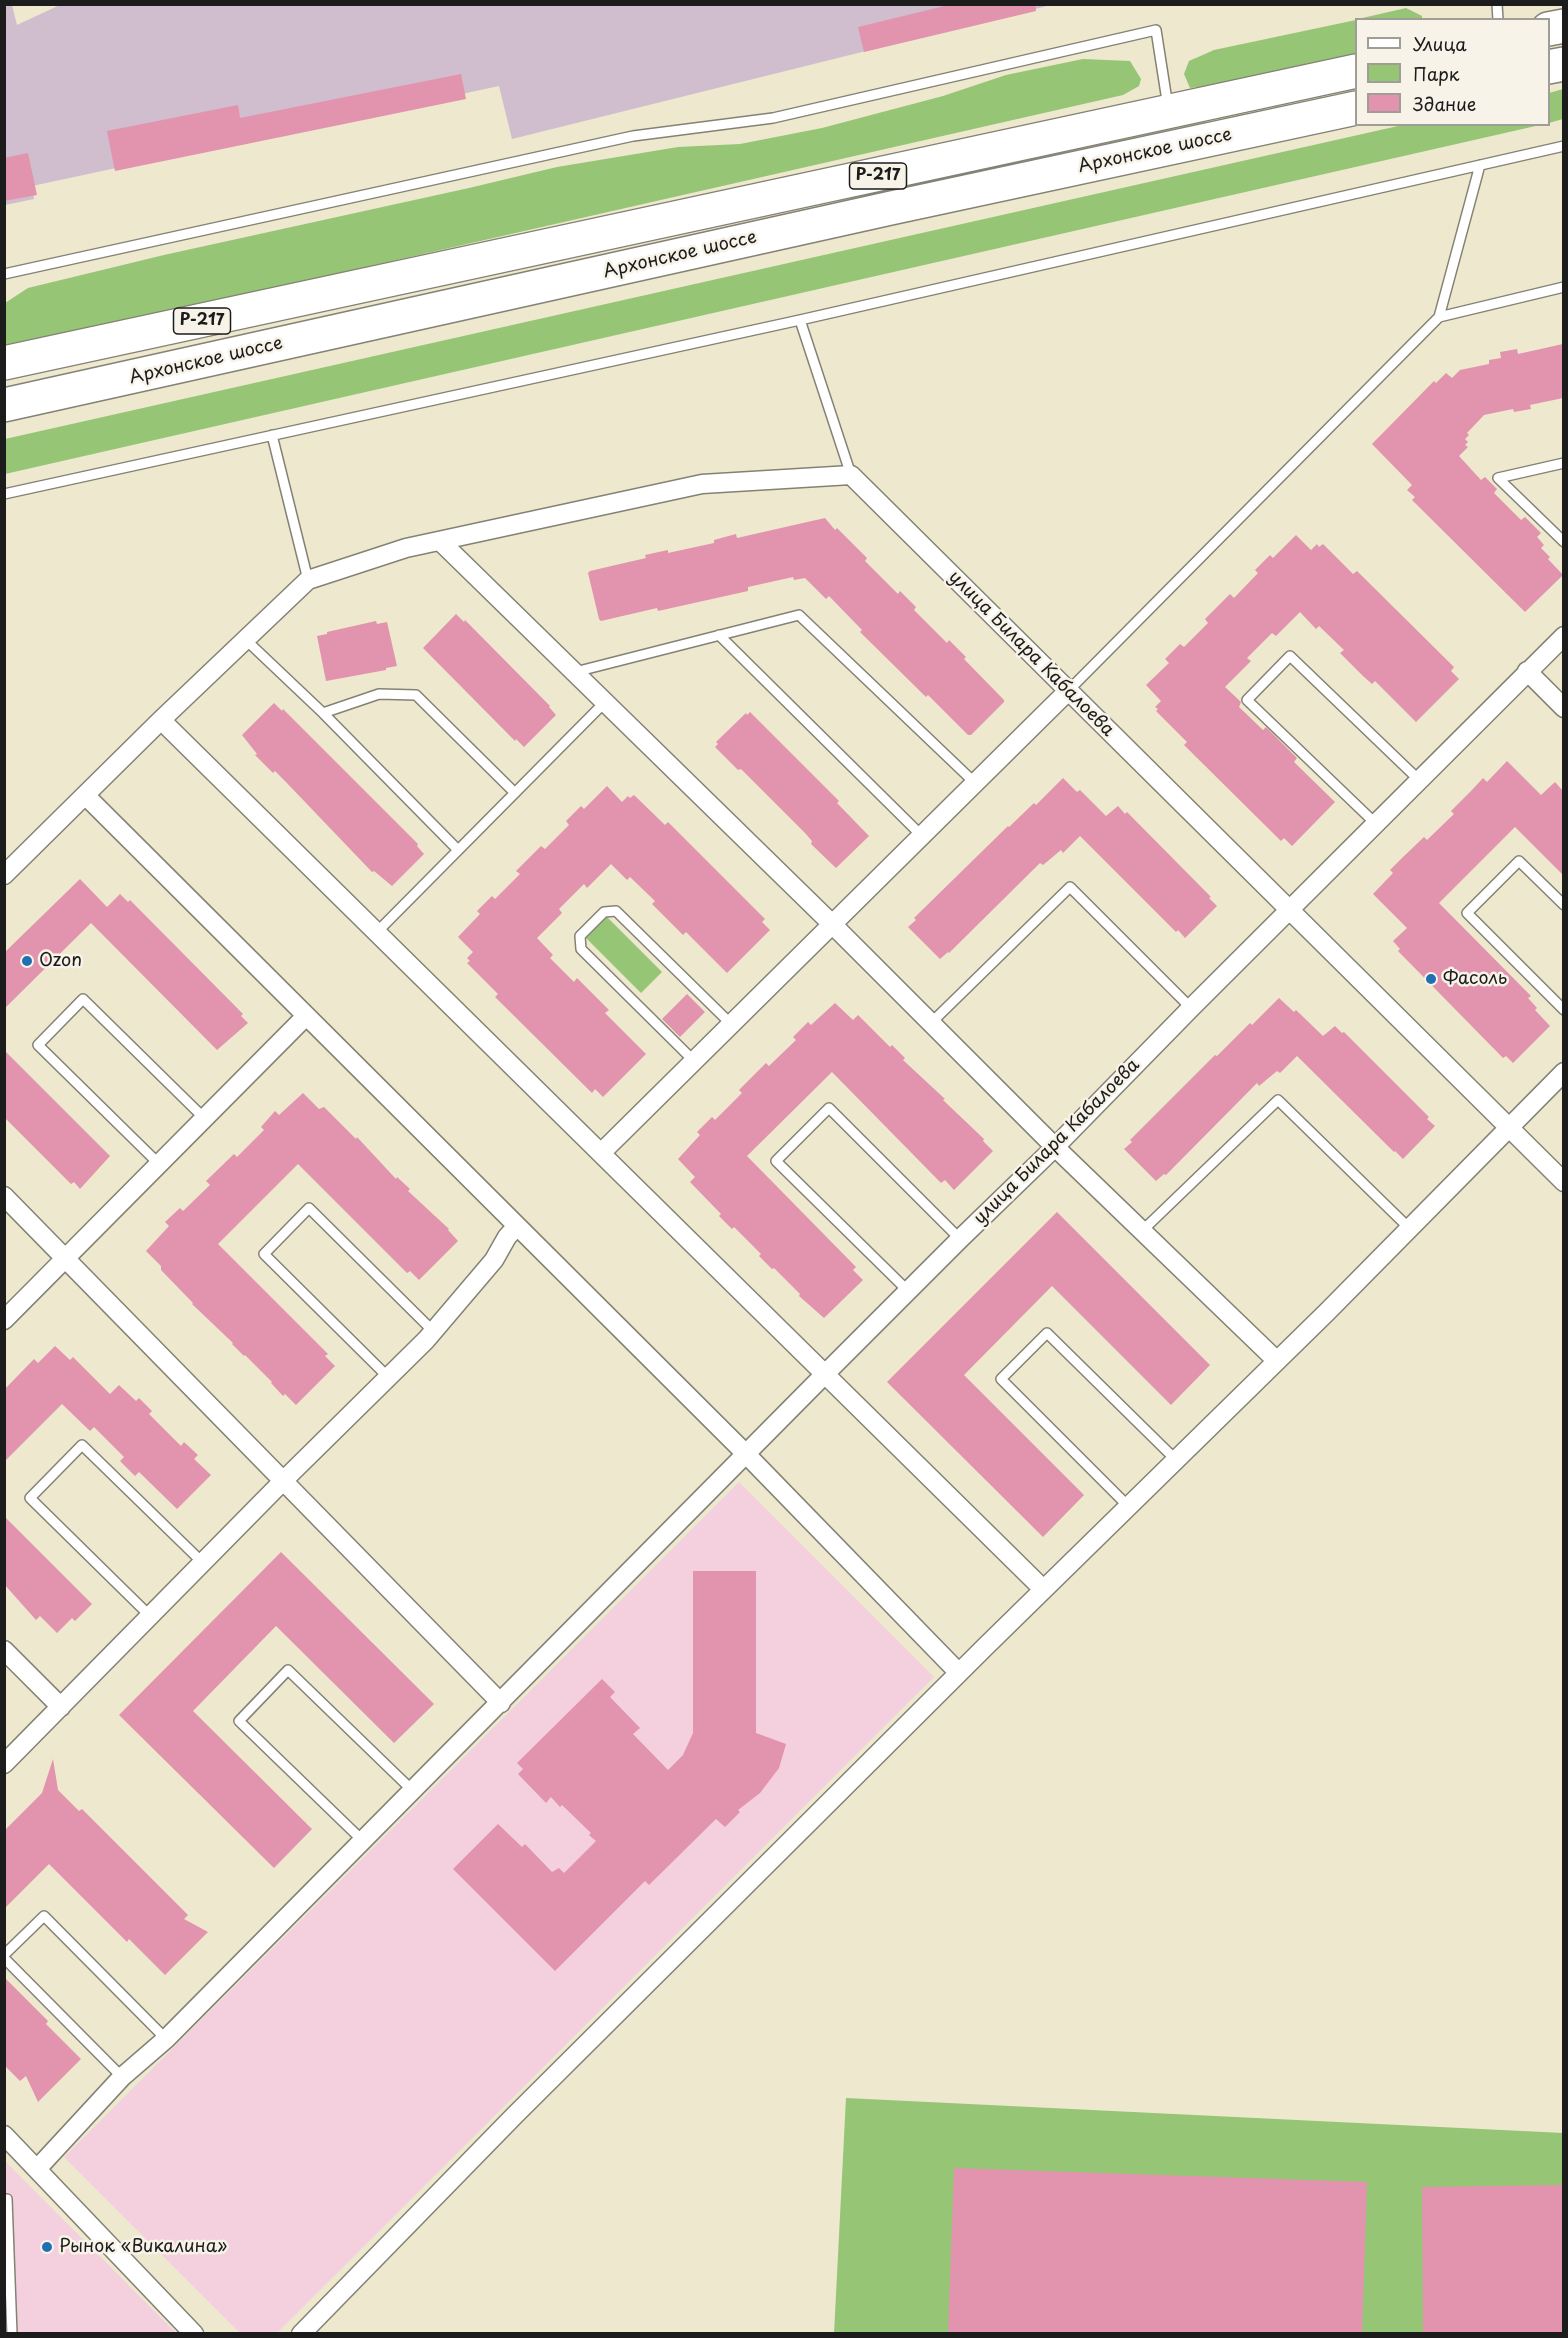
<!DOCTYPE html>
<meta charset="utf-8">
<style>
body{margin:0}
#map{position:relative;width:1568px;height:2338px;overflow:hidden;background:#ede8ce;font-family:"Playpen Sans",sans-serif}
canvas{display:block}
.frame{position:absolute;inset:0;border:6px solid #1c1c1c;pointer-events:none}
.legend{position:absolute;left:1355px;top:18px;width:195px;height:108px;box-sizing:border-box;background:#f7f3e8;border:2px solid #9f9d96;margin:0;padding:8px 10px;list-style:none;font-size:18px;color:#1c1c1c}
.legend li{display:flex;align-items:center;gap:12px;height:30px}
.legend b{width:30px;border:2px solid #9f9d96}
</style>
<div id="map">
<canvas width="1568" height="2338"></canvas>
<div class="frame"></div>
<ul class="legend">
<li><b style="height:8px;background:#fff"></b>Улица</li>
<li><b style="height:16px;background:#95c575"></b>Парк</li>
<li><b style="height:16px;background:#e293ad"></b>Здание</li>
</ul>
</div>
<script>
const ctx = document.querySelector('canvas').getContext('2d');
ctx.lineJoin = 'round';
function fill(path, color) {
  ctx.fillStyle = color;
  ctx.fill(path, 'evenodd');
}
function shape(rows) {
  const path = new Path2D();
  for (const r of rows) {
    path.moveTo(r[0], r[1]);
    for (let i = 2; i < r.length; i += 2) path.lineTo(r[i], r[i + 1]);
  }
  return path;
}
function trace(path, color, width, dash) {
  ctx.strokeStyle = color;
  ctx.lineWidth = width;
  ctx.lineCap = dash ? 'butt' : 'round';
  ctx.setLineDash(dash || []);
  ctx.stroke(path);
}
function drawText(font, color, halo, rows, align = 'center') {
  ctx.font = font + ' "Playpen Sans",sans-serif';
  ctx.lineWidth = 5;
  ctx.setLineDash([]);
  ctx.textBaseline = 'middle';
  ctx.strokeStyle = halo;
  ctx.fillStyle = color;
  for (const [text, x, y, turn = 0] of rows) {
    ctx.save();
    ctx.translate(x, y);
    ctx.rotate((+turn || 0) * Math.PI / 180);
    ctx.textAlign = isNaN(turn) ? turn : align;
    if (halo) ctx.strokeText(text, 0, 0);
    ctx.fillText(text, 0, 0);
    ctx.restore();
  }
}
fill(shape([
 [739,1482,934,1677,277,2333,240,2333,64,2157],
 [5,2161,176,2333,5,2333]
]), '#f4cfdd');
fill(shape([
 [62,4,1051,5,512,139,499,86,32,186,34,199,5,205,5,5,12,5,17,25]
]), '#d0bdcd');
fill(shape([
 [1406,8,1422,16,1422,19,1358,19],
 [1356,20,1356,59,1230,83,1190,88,1184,74,1189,61,1214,50],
 [1083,59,1130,61,1141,79,1139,86,1123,95,5,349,5,303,28,288,164,255,469,188,557,167,678,147,740,144,822,128,943,96,1006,75],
 [1563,89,1563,119,1549,123,1549,93],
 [1407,124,1540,125,5,474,5,439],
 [607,917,662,972,641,993,586,938],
 [846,2098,1563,2133,1563,2333,834,2334]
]), '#95c575');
fill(shape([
 [953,4,1035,4,1036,11,864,52,858,27],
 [461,74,466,99,115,171,107,131,238,105,240,118],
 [28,153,37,195,4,201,4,158],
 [1563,344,1563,398,1530,405,1531,409,1514,412,1513,409,1484,415,1467,433,1469,435,1465,439,1468,442,1465,445,1468,447,1459,456,1481,480,1485,477,1497,489,1494,493,1521,520,1525,517,1541,533,1537,537,1544,545,1541,548,1550,557,1548,559,1563,575,1525,612,1412,500,1415,497,1407,490,1412,485,1372,444,1434,381,1436,383,1446,373,1452,378,1460,370,1489,364,1489,360,1501,358,1500,352,1517,349,1518,354],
 [825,518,835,530,837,528,867,558,865,561,898,594,900,591,916,607,914,610,947,643,949,640,966,657,964,659,1004,700,1004,702,971,735,968,735,928,695,926,697,860,632,862,630,829,596,826,599,805,578,794,580,793,577,748,587,748,591,658,611,657,608,601,621,599,619,588,573,590,571,646,558,645,555,668,550,668,553,714,543,714,540,736,534,737,538],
 [1296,535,1311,550,1317,544,1319,547,1323,544,1353,574,1357,571,1454,667,1451,671,1459,679,1416,722,1375,681,1372,684,1363,676,1340,653,1344,650,1319,626,1316,629,1300,612,1276,636,1272,633,1247,658,1251,661,1225,687,1241,702,1239,707,1263,730,1266,727,1297,758,1294,762,1335,802,1292,846,1284,838,1281,841,1184,745,1187,742,1156,711,1158,709,1155,707,1161,701,1146,685,1169,663,1165,659,1180,644,1184,647,1208,623,1205,619,1230,594,1234,598,1258,573,1255,570,1270,555,1273,558],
 [456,614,464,622,465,620,550,706,549,707,556,715,524,747,516,739,515,741,423,648],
 [376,621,377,624,387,622,397,666,386,668,386,670,326,681,317,636,327,634,327,632],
 [274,703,282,711,283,709,418,844,417,846,424,854,392,886,374,871,372,872,284,780,275,771,273,773,255,755,257,754,242,735],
 [750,712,839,801,837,803,869,836,836,868,811,844,812,841,805,833,741,769,738,770,715,747,718,744,716,742,746,713,747,715],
 [1507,761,1541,795,1555,782,1563,791,1563,875,1515,827,1439,903,1531,996,1528,998,1537,1008,1535,1010,1550,1026,1513,1063,1506,1056,1503,1058,1398,951,1400,949,1393,941,1407,928,1373,894,1393,873,1390,870,1402,858,1424,837,1427,840,1454,814,1451,811,1472,790,1483,778,1487,782],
 [1063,778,1077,792,1080,790,1106,816,1118,806,1125,814,1127,812,1211,897,1209,898,1217,906,1185,938,1178,930,1176,932,1080,836,1063,853,1061,850,1043,865,1040,863,949,953,948,952,940,959,908,927,916,920,914,918,1008,826,1009,827,1034,803,1036,805],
 [607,786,622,802,628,796,630,798,634,795,665,825,668,822,765,919,762,922,770,930,727,973,686,932,683,935,652,904,655,901,630,877,627,880,611,864,587,888,584,884,559,909,562,913,537,938,553,955,550,958,574,982,577,978,609,1010,605,1013,646,1054,603,1097,595,1089,592,1093,495,997,498,994,467,963,470,961,467,958,473,952,458,937,480,914,477,911,492,896,495,899,520,874,516,871,541,846,545,849,569,825,566,821,581,806,584,809],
 [80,879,107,907,120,894,128,902,130,900,243,1014,241,1016,248,1023,217,1050,91,923,4,1009,4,953],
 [687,994,705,1012,680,1037,662,1019],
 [1279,998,1294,1012,1296,1010,1323,1036,1335,1026,1342,1033,1344,1032,1429,1117,1427,1119,1435,1126,1403,1159,1395,1151,1394,1152,1297,1056,1280,1073,1277,1071,1259,1086,1257,1083,1166,1175,1164,1174,1156,1181,1124,1149,1132,1142,1130,1140,1215,1055,1217,1056,1250,1023,1252,1025],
 [835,1003,853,1020,858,1015,890,1047,892,1045,905,1058,903,1060,945,1099,943,1100,984,1139,983,1141,993,1151,954,1190,945,1180,941,1183,832,1072,747,1156,856,1267,853,1270,863,1280,824,1318,799,1296,800,1294,774,1268,772,1269,759,1256,761,1254,734,1227,732,1229,719,1216,721,1214,690,1182,695,1177,678,1159,700,1135,697,1132,712,1117,715,1120,742,1093,739,1090,766,1063,769,1066,796,1040,793,1037,808,1022,811,1025],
 [4,1050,110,1156,80,1189,74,1182,71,1184,4,1117],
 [303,1093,319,1109,324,1107,356,1139,357,1137,396,1179,397,1177,410,1189,408,1191,449,1229,448,1230,458,1241,419,1280,410,1271,407,1273,298,1164,218,1244,328,1354,325,1356,335,1366,296,1405,285,1394,283,1396,271,1383,272,1382,245,1355,244,1356,232,1344,233,1343,192,1304,193,1303,161,1270,161,1266,146,1251,169,1226,165,1222,180,1208,183,1211,210,1185,206,1181,234,1154,237,1157,264,1130,261,1127,275,1111,279,1115],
 [1057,1212,1210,1365,1171,1405,1052,1286,964,1375,1084,1495,1043,1537,887,1382],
 [55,1346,70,1360,73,1357,110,1394,119,1385,136,1401,139,1398,152,1411,149,1414,181,1446,184,1442,198,1455,194,1459,211,1475,177,1509,139,1472,135,1476,120,1461,124,1457,94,1427,90,1431,62,1404,4,1462,4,1390,34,1359,38,1363],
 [4,1516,92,1604,75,1621,72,1618,57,1633,40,1616,36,1620,4,1584],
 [281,1552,434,1704,394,1743,276,1626,193,1711,312,1829,274,1868,119,1715],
 [693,1571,756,1571,756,1733,786,1744,779,1768,760,1793,738,1810,740,1812,725,1827,716,1819,649,1885,645,1881,555,1971,453,1869,498,1824,522,1847,525,1844,552,1872,559,1868,564,1873,596,1841,589,1835,591,1833,562,1805,560,1807,551,1797,546,1803,518,1774,523,1769,517,1763,602,1679,615,1692,610,1697,640,1728,633,1734,668,1770,683,1755,693,1733],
 [53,1759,58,1790,79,1811,82,1809,188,1915,184,1919,208,1932,165,1975,129,1939,127,1942,49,1864,4,1909,4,1831,42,1793],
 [4,1977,48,2021,46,2024,81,2059,38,2102,26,2076,20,2081,4,2065],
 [954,2168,1367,2182,1362,2334,948,2334],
 [1563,2185,1563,2334,1423,2334,1422,2187]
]), '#e293ad');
const lane = shape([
 [1497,4,1498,20],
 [4,274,633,136,773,118,1156,30,1168,107],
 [1439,317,1480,165],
 [800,320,851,475],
 [272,435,308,580],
 [1564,463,1498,478,1564,542],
 [4,494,800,320,1564,146],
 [719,635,922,836],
 [246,640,323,713],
 [575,672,799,615,975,783],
 [1068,691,1439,317,1564,287],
 [1375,823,1247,700,1290,656,1419,780],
 [458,850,323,713,379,694,416,695,515,793],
 [1564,905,1519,861,1467,913,1564,1010],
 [377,932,605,702],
 [931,1023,1070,887,1191,1008],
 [694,1061,581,949,580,936,604,912,616,911,731,1024],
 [160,1165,38,1045,83,999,205,1119],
 [1142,1231,1278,1100,1409,1228],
 [908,1291,776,1161,829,1108,960,1239],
 [388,1377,264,1254,309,1208,433,1331],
 [1128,1506,1001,1379,1047,1333,1176,1460],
 [150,1616,30,1498,82,1445,203,1563],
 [363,1841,239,1721,288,1670,413,1791],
 [4,1955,44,1916,166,2039],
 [4,1958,122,2077],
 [4,2199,7,2199,12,2334]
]);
const street = shape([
 [440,541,832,924,1055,1147,1277,1361],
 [1527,671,1564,708],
 [161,720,1043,1589],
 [85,795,746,1454,959,1673],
 [4,875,161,720,308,580,406,548,702,484,851,475,1564,1182],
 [601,1153,1068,691],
 [4,1196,501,1703],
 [4,1320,306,1016],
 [4,1650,61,1707],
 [4,1764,283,1481,426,1340,494,1260,507,1237,516,1227],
 [4,2135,194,2334],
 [37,2169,122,2077,166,2039,825,1374,960,1239,1055,1147,1191,1008,1564,636],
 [301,2334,514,2116,985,1647,1327,1312,1564,1072]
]);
const highway = shape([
 [1548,29,1564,26],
 [1548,67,1564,64],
 [4,363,1356,71],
 [4,405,891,208,1356,108]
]);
trace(lane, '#848275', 12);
trace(street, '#848275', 21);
trace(highway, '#848275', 36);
trace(lane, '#fff', 9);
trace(street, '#fff', 18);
trace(highway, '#fff', 33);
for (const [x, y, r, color] of [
 [27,961,6,"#1f6fb2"],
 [1431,979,6,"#1f6fb2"],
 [47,2247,6,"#1f6fb2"]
]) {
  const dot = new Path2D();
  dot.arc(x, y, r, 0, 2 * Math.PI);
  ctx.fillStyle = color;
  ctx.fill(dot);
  trace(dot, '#f7f3e8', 2);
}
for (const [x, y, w] of [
 [878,176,57],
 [202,321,57]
]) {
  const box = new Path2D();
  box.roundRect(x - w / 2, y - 13, w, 26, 4.5);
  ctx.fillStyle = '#f7f3e8';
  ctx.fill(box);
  trace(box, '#1c1c1c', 1.5);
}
drawText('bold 16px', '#1c1c1c', null, [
 ["Р-217",878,176],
 ["Р-217",202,321]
]);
drawText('18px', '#1c1c1c', '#f7f3e8', [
 ["Архонское шоссе",1155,151,-12],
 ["Архонское шоссе",680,255,-13],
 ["Архонское шоссе",206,361,-13],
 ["улица Билара Кабалоева",1031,654,45],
 ["улица Билара Кабалоева",1057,1142,-45]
]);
drawText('18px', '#1c1c1c', '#f7f3e8', [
 ["Ozon",39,961],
 ["Фасоль",1443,979],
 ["Рынок «Викалина»",59,2247]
], 'left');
</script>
